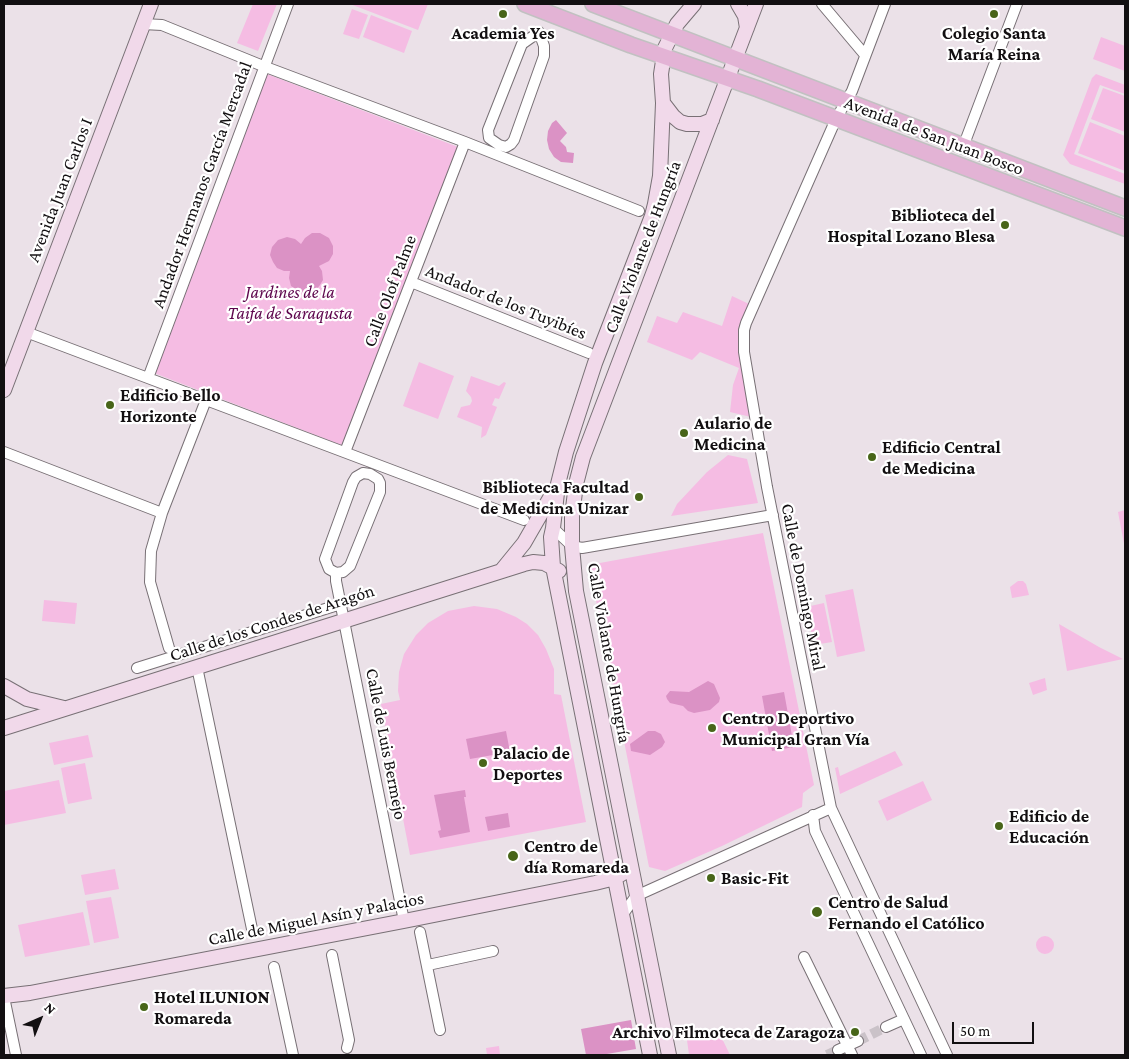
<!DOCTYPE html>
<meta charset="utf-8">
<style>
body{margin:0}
#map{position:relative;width:1129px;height:1059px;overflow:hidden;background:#ebe1e8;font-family:"Crimson Pro",serif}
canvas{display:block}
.frame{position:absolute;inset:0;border:5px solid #120f11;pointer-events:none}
.north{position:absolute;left:15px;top:994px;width:50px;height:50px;-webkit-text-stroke:4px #fff;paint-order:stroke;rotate:44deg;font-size:14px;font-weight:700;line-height:20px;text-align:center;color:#120f11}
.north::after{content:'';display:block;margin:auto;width:18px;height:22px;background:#120f11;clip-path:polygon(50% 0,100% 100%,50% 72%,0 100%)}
.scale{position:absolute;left:952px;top:1022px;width:82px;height:22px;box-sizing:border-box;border:2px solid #120f11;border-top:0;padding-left:6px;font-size:15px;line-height:18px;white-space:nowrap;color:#120f11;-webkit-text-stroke:4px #fff;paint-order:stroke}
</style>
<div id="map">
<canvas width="1129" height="1059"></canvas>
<div class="frame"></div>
<div class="north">N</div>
<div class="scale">50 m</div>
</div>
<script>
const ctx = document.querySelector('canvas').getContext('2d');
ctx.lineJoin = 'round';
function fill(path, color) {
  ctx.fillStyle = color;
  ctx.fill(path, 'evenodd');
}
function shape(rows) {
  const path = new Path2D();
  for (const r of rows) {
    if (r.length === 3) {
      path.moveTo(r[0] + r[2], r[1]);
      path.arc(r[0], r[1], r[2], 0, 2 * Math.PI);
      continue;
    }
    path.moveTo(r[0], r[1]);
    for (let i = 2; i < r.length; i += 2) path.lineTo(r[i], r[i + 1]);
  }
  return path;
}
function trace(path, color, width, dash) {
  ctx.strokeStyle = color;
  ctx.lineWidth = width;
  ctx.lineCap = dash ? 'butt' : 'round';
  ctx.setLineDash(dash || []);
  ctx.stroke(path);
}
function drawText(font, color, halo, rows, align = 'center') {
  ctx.font = font + ' "Crimson Pro",serif';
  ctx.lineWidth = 4.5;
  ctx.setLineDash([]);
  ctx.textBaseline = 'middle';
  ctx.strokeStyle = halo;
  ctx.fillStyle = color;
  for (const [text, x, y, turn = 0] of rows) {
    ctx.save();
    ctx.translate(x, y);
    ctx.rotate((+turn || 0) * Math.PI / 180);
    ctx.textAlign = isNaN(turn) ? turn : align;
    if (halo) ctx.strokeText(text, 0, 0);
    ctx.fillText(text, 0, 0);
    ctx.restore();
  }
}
fill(shape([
 [253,4,277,4,258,51,237,43],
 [350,4,428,4,418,30],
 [352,9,368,15,359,39,343,34],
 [371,15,412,31,404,53,363,37],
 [1101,37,1125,46,1125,71,1093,59],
 [267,74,458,147,344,446,154,373],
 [1096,74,1125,85,1125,94,1100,85,1074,154,1125,174,1125,184,1070,164,1063,155,1092,78],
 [1103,88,1125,96,1125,132,1091,119],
 [1090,122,1125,136,1125,171,1078,153],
 [732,296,749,304,747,310,751,417,730,412,733,385,739,368,700,352,692,360,647,342,657,316,677,323,683,312,722,326],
 [419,362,454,376,438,419,403,406],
 [471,376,499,386,504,382,506,383,499,399,495,398,492,405,497,407,486,435,481,438,482,427,457,417,461,407,470,405,472,401,471,397,466,391],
 [728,455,747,459,758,503,671,516,677,504,707,472],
 [1125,510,1125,549,1118,512],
 [763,533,814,785,803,793,802,807,722,846,665,871,649,867,589,565],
 [1018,581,1023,581,1026,584,1029,595,1012,598,1010,587],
 [853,589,865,651,837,657,825,595],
 [44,600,77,603,75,624,42,621],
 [824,603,832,642,814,645,806,607],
 [474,606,497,609,516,617,527,624,538,635,546,649,554,669,554,694,561,695,586,822,410,855,381,704,400,700,398,691,399,672,404,654,416,635,428,623,448,611],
 [1059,624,1099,647,1123,659,1067,671],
 [1045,678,1047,690,1033,695,1029,683],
 [88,735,93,757,54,765,49,743],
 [895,751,903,765,840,794,835,768,838,767,840,776],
 [85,763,92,799,68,804,61,768],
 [59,780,66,813,4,825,4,791],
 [923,781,932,800,887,821,878,801],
 [115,869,119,889,85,895,81,875],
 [111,897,119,938,94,943,86,901],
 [83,912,90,945,25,957,18,925],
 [1045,945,9],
 [717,1028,730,1055,689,1055,687,1040],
 [499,1046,500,1055,487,1055,486,1048]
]), '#f5bce3');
fill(shape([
 [556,120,567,133,560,141,566,147,567,152,574,153,573,163,561,162,554,157,549,149,547,140,548,131,552,123],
 [312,233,320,233,329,238,333,246,333,254,329,261,319,266,322,271,323,280,320,285,316,290,310,293,302,293,291,286,289,278,290,271,284,271,277,268,273,262,270,255,272,247,278,240,287,237,295,239,301,244,305,238],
 [708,681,714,684,720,698,719,702,710,710,694,713,688,711,683,706,670,703,667,699,666,696,670,691,689,692],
 [784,692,794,747,772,751,762,696],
 [506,731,510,752,470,759,466,739],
 [648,731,655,731,661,734,665,742,662,747,650,755,631,751,630,744],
 [465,790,466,797,464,797,470,832,440,838,438,831,441,830,434,795],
 [508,813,510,827,488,831,485,817],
 [631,1020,636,1049,601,1055,586,1055,581,1029]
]), '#db92c5');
trace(shape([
 [858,1041,886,1027],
 [827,1055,838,1050]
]), '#cac2c8', 10, [10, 5]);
const street = shape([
 [822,4,865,55],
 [885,4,852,91,836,119,746,323,744,330,744,352,767,487,831,808,947,1055],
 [143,24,162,25,263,66,465,142,639,211],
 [539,32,544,46,544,56,514,140,511,144,506,147,499,145,489,138,488,130,522,44,539,32],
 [963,147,1017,4],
 [411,282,589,353],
 [26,332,524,520],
 [148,378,288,4],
 [4,452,162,513],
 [345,452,465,142],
 [363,473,370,474,378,479,380,483,380,492,350,566,343,572,336,573,329,569,325,559,353,482,356,477,363,473],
 [553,528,572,546,582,548,773,515],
 [336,573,336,581,404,921],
 [169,648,150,582,151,551,162,513,206,400],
 [197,667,252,929],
 [137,668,341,604],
 [813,815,815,831,921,1055],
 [623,914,636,896,831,808],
 [420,932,440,1030],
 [332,955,349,1040,347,1048],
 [804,957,852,1055],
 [428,965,493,951],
 [274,967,293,1055],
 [4,997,16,1055],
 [886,1027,904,1019],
 [838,1050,858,1041]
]);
const secondary = shape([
 [738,4,745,16,747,28],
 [663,103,673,116,680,122,687,124,702,124,712,120],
 [4,390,151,4],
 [502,570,524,543,554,491],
 [4,686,27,699,64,708],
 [4,728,524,564,533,562,544,563,559,571],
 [4,996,30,993,404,921,595,883,615,878,623,873],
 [650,1055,553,567,551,537,553,528,558,484,566,452,595,363,652,216,655,204,660,176,663,103,661,74,665,48,677,24,694,4],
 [669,1055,576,591,572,546,572,516,576,484,583,457,756,4]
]);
const primary = shape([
 [525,4,631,45,758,89,1125,228],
 [593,4,1125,208]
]);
trace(street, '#787075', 12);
trace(secondary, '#787075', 16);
trace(primary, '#c1c1c1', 18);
trace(street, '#fff', 10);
trace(secondary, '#f1d9ea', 14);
trace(primary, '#e3b3d5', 15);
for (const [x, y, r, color] of [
 [503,14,5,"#486519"],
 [994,14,5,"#486519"],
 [1005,225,5,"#486519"],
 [110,405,5,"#486519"],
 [684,433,5,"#486519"],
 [872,457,5,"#486519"],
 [639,497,5,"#486519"],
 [712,728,5,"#486519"],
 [483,763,5,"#486519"],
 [999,826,5,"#486519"],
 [513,856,6,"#486519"],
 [711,878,5,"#486519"],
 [817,912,6,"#486519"],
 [144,1007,5,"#486519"],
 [855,1032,5,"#486519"]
]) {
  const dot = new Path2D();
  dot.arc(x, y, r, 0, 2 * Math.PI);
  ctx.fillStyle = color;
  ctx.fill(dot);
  trace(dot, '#fff', 2);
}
drawText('bold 18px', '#120f11', '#fff', [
 ["Academia Yes",503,33,"center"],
 ["Colegio Santa",994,33,"center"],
 ["María Reina",994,54,"center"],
 ["Biblioteca del",995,215,"right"],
 ["Hospital Lozano Blesa",995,236,"right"],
 ["Edificio Bello",120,395],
 ["Horizonte",120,416],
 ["Aulario de",694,423],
 ["Medicina",694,444],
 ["Edificio Central",882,447],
 ["de Medicina",882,468],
 ["Biblioteca Facultad",629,487,"right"],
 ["de Medicina Unizar",629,508,"right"],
 ["Centro Deportivo",722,718],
 ["Municipal Gran Vía",722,739],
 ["Palacio de",493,753],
 ["Deportes",493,774],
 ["Edificio de",1009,816],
 ["Educación",1009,837],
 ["Centro de",524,846],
 ["día Romareda",524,867],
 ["Basic-Fit",721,878],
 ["Centro de Salud",828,902],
 ["Fernando el Católico",828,923],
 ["Hotel ILUNION",154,997],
 ["Romareda",154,1018],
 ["Archivo Filmoteca de Zaragoza",845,1032,"right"]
], 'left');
drawText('18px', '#120f11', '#fff', [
 ["Avenida de San Juan Bosco",934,136,21],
 ["Andador Hermanos García Mercadal",202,185,-70],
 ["Avenida Juan Carlos I",60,190,-69],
 ["Calle Violante de Hungría",643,247,-69],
 ["Calle Olof Palme",390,291,-69],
 ["Andador de los Tuyibíes",506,302,22],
 ["Calle de Domingo Miral",803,587,79],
 ["Calle de los Condes de Aragón",272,623,-18],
 ["Calle Violante de Hungría",609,653,80],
 ["Calle de Luis Bermejo",386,744,79],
 ["Calle de Miguel Asín y Palacios",316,919,-11]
]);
drawText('italic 18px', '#5d044c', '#fff', [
 ["Jardines de la",290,292],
 ["Taifa de Saraqusta",290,313]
]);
</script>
